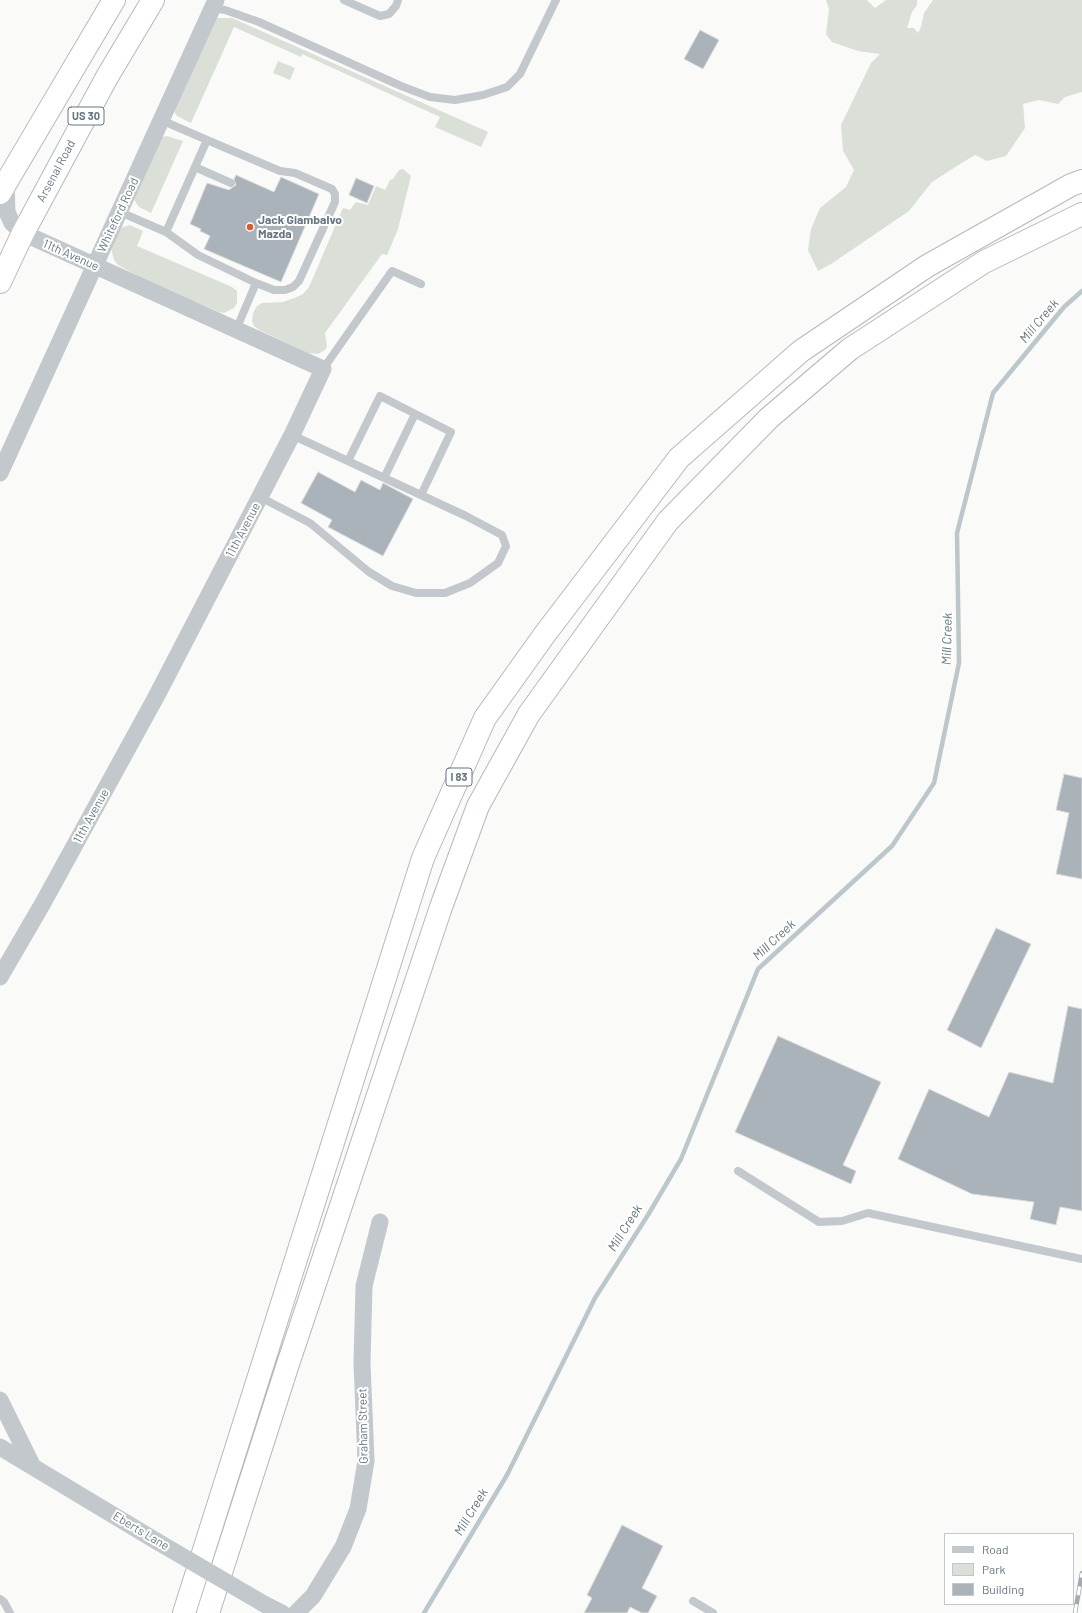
<!DOCTYPE html>
<style>
body{margin:0}
#map{position:relative;width:1082px;height:1613px;overflow:hidden;background:#fafaf8;font-family:Barlow,sans-serif}
canvas{display:block}
.legend{position:absolute;left:944px;top:1533px;width:130px;height:72px;box-sizing:border-box;background:#fff;border:1px solid #c1c8cd;margin:0;padding:5px 7px;list-style:none;font-size:12px;color:#657683}
.legend li{display:flex;align-items:center;gap:8px;height:20px}
.legend b{width:20px;border:1px solid #c1c8cd}
</style>
<div id="map">
<canvas width="1082" height="1613"></canvas>
<ul class="legend">
<li><b style="height:5px;background:#c3c8cc"></b>Road</li>
<li><b style="height:11px;background:#dadfd7"></b>Park</li>
<li><b style="height:11px;background:#aab3b9"></b>Building</li>
</ul>
</div>
<script>
const ctx = document.querySelector('canvas').getContext('2d');
ctx.lineJoin = 'round';
function fill(path, color) {
  ctx.fillStyle = color;
  ctx.fill(path, 'evenodd');
}
function shape(rows) {
  const path = new Path2D();
  for (const r of rows) {
    path.moveTo(r[0], r[1]);
    for (let i = 2; i < r.length; i += 2) path.lineTo(r[i], r[i + 1]);
  }
  return path;
}
function trace(path, color, width, dash) {
  ctx.strokeStyle = color;
  ctx.lineWidth = width;
  ctx.lineCap = dash ? 'butt' : 'round';
  ctx.setLineDash(dash || []);
  ctx.stroke(path);
}
function drawText(font, color, halo, rows, align = 'center') {
  ctx.font = font + ' Barlow,sans-serif';
  ctx.lineWidth = 4;
  ctx.setLineDash([]);
  ctx.textBaseline = 'middle';
  ctx.strokeStyle = halo;
  ctx.fillStyle = color;
  for (const [text, x, y, turn = 0] of rows) {
    ctx.save();
    ctx.translate(x, y);
    ctx.rotate((+turn || 0) * Math.PI / 180);
    ctx.textAlign = isNaN(turn) ? turn : align;
    if (halo) ctx.strokeText(text, 0, 0);
    ctx.fillText(text, 0, 0);
    ctx.restore();
  }
}
fill(shape([
 [826,0,867,0,875,8,886,0,917,0,917,5,912,12,907,28,914,28,918,33,921,27,924,13,933,0,1082,0,1082,92,1065,97,1058,104,1039,100,1023,104,1025,128,1006,156,987,161,975,155,960,164,932,182,909,211,831,264,818,271,808,250,811,229,820,208,846,187,854,170,843,151,841,125,871,63,880,54,858,51,832,42,826,34,829,9],
 [213,18,232,18,488,132,481,147,435,127,440,117,302,54,301,57,234,27,191,123,179,117,176,115,174,110],
 [278,61,295,68,290,80,273,73],
 [167,136,183,141,151,213,139,207,133,198,162,137],
 [403,169,411,176,398,229,387,255,382,254,325,333,327,346,325,350,318,354,308,353,259,330,254,326,252,321,253,313,257,306,262,303,283,302,297,297,303,294,309,287,343,208,350,210,356,202,368,205,376,186,385,190,390,180,393,179,399,170],
 [130,225,143,231,137,246,232,287,237,291,237,303,234,308,224,313,219,312,148,282,118,265,114,260,112,252,111,244,117,231,123,227]
]), '#dadfd7');
trace(shape([
 [424,1613,507,1475,595,1298,648,1215,681,1159,758,969,892,846,934,783,959,663,957,533,993,393,1064,307,1082,291]
]), '#bbc7cb', 4.5);
const building = shape([
 [700,30,719,40,703,69,684,59,700,30],
 [236,175,274,192,281,177,319,194,281,282,204,249,210,236,200,231,201,229,190,224,207,183,229,190,236,185,234,179,236,175],
 [356,178,374,186,367,203,349,195,356,178],
 [318,472,355,492,361,480,380,490,383,483,413,499,383,556,328,527,332,520,301,503,318,472],
 [1064,774,1082,778,1082,879,1056,874,1069,813,1056,810,1064,774],
 [996,928,1031,944,981,1048,947,1030,996,928],
 [1068,1006,1082,1009,1082,1211,1060,1207,1056,1225,1030,1219,1034,1202,972,1194,898,1159,929,1089,989,1117,1009,1072,1053,1083,1068,1006],
 [778,1036,881,1082,843,1165,856,1171,851,1184,735,1132,778,1036],
 [622,1525,663,1546,642,1588,657,1596,648,1613,642,1613,630,1607,627,1613,584,1613,592,1598,587,1595,622,1525]
]);
fill(building, '#aab3b9');
trace(building, '#dcdcda', 1);
const highway = shape([
 [0,193,114,0],
 [0,282,23,233,107,77,153,0],
 [184,1613,423,858,485,718,545,634,679,458,801,351,927,266,1071,185,1082,181],
 [208,1613,287,1367,441,907,478,806,529,714,668,521,769,418,850,349,984,262,1082,214]
]);
trace(highway, '#b4b9bd', 24);
trace(shape([
 [344,0,380,16,389,14,396,6,398,0],
 [213,8,225,10,259,22,401,86,430,97,455,100,483,95,507,87,520,74,556,0],
 [161,120,207,140,166,232],
 [207,140,280,171,295,173,332,189,335,194,335,202,299,281,293,287,285,290,274,290,256,283],
 [195,167,231,183],
 [120,212,166,232,198,255,256,283,236,330],
 [323,369,392,271,421,284],
 [348,461,380,396,451,432,421,495],
 [384,478,415,414],
 [260,497,310,523,369,572,392,586,416,593,445,593,470,583,498,563,506,546,502,535,466,516,292,435],
 [738,1171,819,1222,842,1221,868,1213,1082,1259],
 [0,1599,4,1602,10,1613],
 [693,1601,713,1613]
]), '#c3c8cc', 8);
trace(shape([
 [0,473,216,0],
 [0,977,43,903,156,697,292,435,323,369,23,233,12,223,7,212,6,183],
 [0,1400,32,1465],
 [0,1447,158,1542],
 [264,1604,282,1613],
 [296,1613,313,1596,343,1547,358,1509,366,1461,362,1363,364,1286,380,1222]
]), '#c3c8cc', 17);
trace(highway, '#fff', 22);
const rail = shape([
 [1075,1613,1082,1573]
]);
trace(rail, '#a2aab0', 4.5);
trace(rail, '#fff', 3, [9]);
trace(shape([
 [158,1542,264,1604]
]), '#c3c8cc', 17);
for (const [x, y, r, color] of [
 [250,227,4,"#e4572e"]
]) {
  const dot = new Path2D();
  dot.arc(x, y, r, 0, 2 * Math.PI);
  ctx.fillStyle = color;
  ctx.fill(dot);
  trace(dot, '#fff', 1.5);
}
for (const [x, y, w] of [
 [86,116,36],
 [459,777,26]
]) {
  const box = new Path2D();
  box.roundRect(x - w / 2, y - 9, w, 18, 3);
  ctx.fillStyle = '#fff';
  ctx.fill(box);
  trace(box, '#657683', 1);
}
drawText('bold 11px', '#657683', null, [
 ["US 30",86,116],
 ["I 83",459,777]
]);
drawText('12px', '#657683', '#fff', [
 ["Arsenal Road",56,171,-62],
 ["Whiteford Road",118,215,-65],
 ["11th Avenue",71,255,24],
 ["11th Avenue",243,530,-62],
 ["11th Avenue",91,816,-61],
 ["Graham Street",363,1426,-91],
 ["Eberts Lane",141,1531,31]
]);
drawText('bold 12px', '#657683', '#fff', [
 ["Jack Giambalvo",258,220],
 ["Mazda",258,234]
], 'left');
drawText('italic 13px', '#60757c', '#fff', [
 ["Mill Creek",1039,321,-50],
 ["Mill Creek",947,639,-89],
 ["Mill Creek",774,940,-43],
 ["Mill Creek",625,1228,-58],
 ["Mill Creek",471,1512,-59]
]);
</script>
